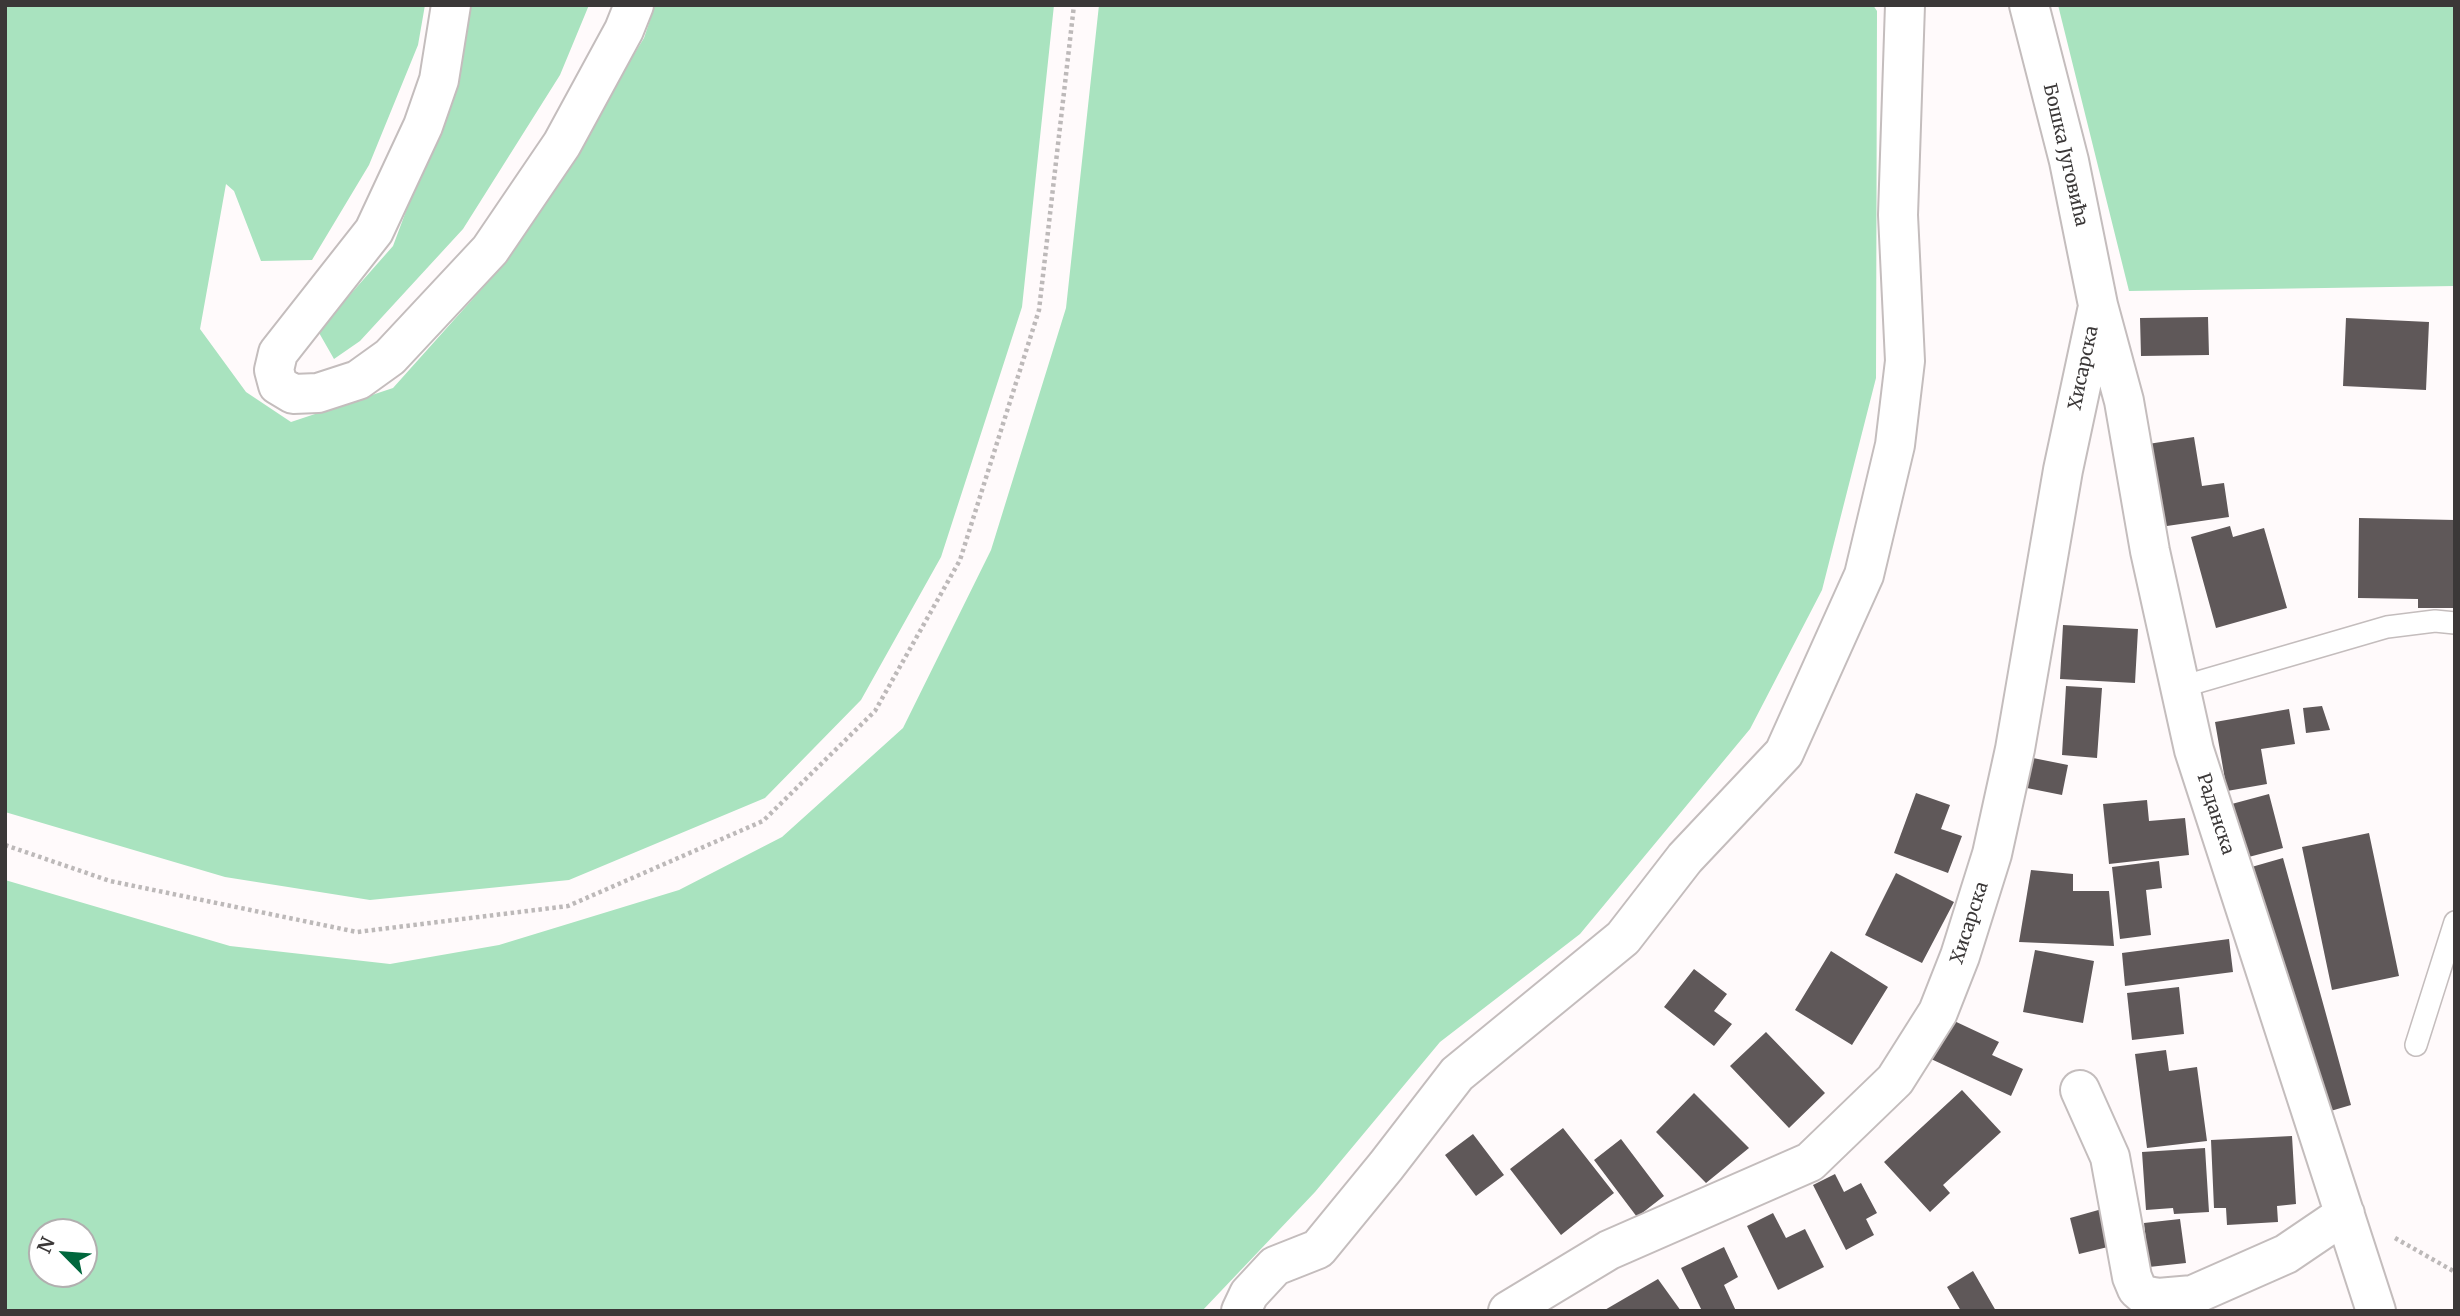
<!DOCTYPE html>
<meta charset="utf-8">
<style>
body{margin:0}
#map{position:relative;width:2460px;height:1316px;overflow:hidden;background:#fffafb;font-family:Merriweather,serif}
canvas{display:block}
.frame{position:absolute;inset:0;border:7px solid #3b3838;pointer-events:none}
.north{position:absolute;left:28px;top:1218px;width:70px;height:70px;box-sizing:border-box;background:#fff;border:2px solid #b1afaf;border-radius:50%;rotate:295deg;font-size:19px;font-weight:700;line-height:28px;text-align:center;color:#3b3838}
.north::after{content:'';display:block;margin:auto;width:24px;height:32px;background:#00673d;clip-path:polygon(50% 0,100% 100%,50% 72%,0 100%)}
</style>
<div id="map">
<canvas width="2460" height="1316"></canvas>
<div class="frame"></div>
<div class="north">N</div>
</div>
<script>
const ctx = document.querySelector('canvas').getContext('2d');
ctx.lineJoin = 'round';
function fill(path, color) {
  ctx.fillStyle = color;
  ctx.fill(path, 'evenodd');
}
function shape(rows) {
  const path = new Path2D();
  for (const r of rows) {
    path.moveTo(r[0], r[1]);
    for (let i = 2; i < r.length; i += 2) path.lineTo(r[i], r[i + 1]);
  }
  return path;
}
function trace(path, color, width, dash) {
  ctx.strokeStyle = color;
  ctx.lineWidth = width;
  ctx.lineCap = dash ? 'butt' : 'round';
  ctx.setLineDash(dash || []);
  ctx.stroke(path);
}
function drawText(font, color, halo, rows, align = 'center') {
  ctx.font = font + ' Merriweather,serif';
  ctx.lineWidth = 7;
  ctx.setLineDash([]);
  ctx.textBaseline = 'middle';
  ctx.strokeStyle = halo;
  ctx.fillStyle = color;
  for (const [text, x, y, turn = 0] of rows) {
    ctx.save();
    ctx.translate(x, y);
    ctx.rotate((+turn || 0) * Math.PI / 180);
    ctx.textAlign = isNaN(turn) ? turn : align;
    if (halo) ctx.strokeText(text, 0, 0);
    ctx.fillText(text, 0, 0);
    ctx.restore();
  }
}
fill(shape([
 [5,5,425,5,418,45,369,165,312,260,261,261,234,191,226,184,200,329,246,392,291,422,393,388,504,264,644,38,655,5,1054,5,1022,307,941,557,861,700,765,798,569,880,370,900,225,877,5,812],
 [468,5,589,5,560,75,463,229,360,341,334,359,318,331,393,246,462,61],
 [1099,5,1873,5,1877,11,1876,378,1822,590,1750,729,1580,934,1440,1042,1315,1192,1202,1311,5,1311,5,880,230,946,390,964,499,945,679,890,782,837,903,728,991,550,1066,308],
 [42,1232,84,1232,84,1274,42,1274],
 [2058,5,2455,5,2455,286,2129,291]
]), '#a9e3bf');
fill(shape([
 [2208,317,2209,355,2141,356,2140,318],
 [2346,318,2429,322,2426,390,2343,386],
 [2194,437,2202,486,2224,483,2229,517,2160,527,2148,444],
 [2359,518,2455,520,2455,608,2418,608,2418,599,2358,598],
 [2230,526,2233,537,2264,528,2287,608,2216,628,2191,537],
 [2063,625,2138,629,2135,683,2060,679],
 [2066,686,2102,688,2097,758,2062,755],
 [2322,706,2330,730,2306,733,2303,708],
 [2289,709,2295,744,2261,749,2267,784,2227,791,2215,722],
 [2028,757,2068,765,2062,795,2022,787],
 [1916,793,1950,805,1941,829,1962,836,1948,873,1894,853],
 [2269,794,2283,848,2241,859,2228,805],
 [2147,800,2149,821,2185,818,2189,855,2109,864,2103,804],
 [2369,833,2399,976,2332,990,2302,847],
 [2283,858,2351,1105,2317,1115,2248,868],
 [2159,861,2162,888,2146,890,2151,935,2120,939,2112,867],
 [2031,870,2073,874,2073,891,2109,891,2114,946,2019,942],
 [1896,873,1954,902,1922,963,1865,935],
 [2229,939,2233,972,2125,986,2122,953],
 [2035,950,2094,961,2083,1023,2023,1012],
 [1831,951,1888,987,1852,1045,1795,1010],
 [1694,969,1727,994,1714,1011,1732,1024,1714,1046,1664,1007],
 [2179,987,2184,1034,2132,1040,2127,993],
 [1950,1019,1999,1042,1992,1055,2023,1069,2011,1096,1931,1059],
 [1766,1032,1825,1093,1789,1128,1730,1066],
 [2166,1050,2169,1071,2197,1067,2207,1141,2147,1148,2135,1054],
 [1962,1090,2001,1132,1943,1185,1950,1193,1930,1212,1884,1162],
 [1694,1093,1749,1148,1706,1183,1656,1132],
 [1563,1128,1614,1193,1561,1235,1510,1169],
 [1473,1134,1504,1175,1476,1196,1445,1155],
 [2292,1136,2296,1204,2277,1206,2278,1222,2227,1225,2226,1208,2214,1208,2211,1140],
 [1621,1139,1664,1196,1637,1217,1594,1160],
 [2205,1148,2209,1212,2174,1214,2173,1208,2146,1210,2142,1152],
 [1835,1174,1844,1192,1861,1183,1877,1213,1866,1219,1874,1235,1846,1250,1813,1185],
 [2102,1209,2112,1246,2079,1254,2070,1218],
 [1773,1213,1786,1238,1805,1229,1824,1267,1778,1290,1747,1226],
 [2180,1219,2186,1263,2149,1267,2144,1223],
 [1724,1247,1738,1277,1724,1285,1736,1311,1702,1311,1681,1268],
 [1973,1271,1996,1311,1961,1311,1947,1287],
 [1658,1279,1681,1311,1603,1311]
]), '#5f5859');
const service = shape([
 [2181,687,2387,627,2435,621,2455,623],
 [2416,1045,2455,922]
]);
const minor = shape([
 [451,5,439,80,423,126,374,231,278,353,274,370,278,385,293,394,318,393,358,380,390,357,490,250,562,144,624,30,634,5],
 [2029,5,2069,161,2098,305,2124,401,2150,551,2194,750,2376,1311],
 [2080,1090,2110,1157,2132,1277,2137,1289,2144,1295,2158,1298,2193,1295,2286,1254,2345,1214],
 [1241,1311,1249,1294,1275,1266,1318,1249,1386,1166,1457,1074,1623,938,1685,858,1784,753,1864,575,1895,445,1905,361,1898,215,1905,5],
 [1508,1311,1609,1250,1810,1162,1895,1080,1938,1012,1960,956,1992,854,2015,749,2063,470,2097,311]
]);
trace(service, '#c4bdbd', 24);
trace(minor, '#c4bdbd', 42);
trace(shape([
 [5,845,110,881,357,932,568,906,763,821,875,711,960,560,1039,310,1074,5],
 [2395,1238,2455,1272]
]), '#bdb9b9', 4.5, [3.5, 3.5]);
trace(service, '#fff', 21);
trace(minor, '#fff', 38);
drawText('18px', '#3b3838', '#fff', [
 ["Бошка Југовића",2065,155,77],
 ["Хисарска",2084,368,-78],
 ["Раданска",2215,814,72],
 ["Хисарска",1970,923,-72]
]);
</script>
